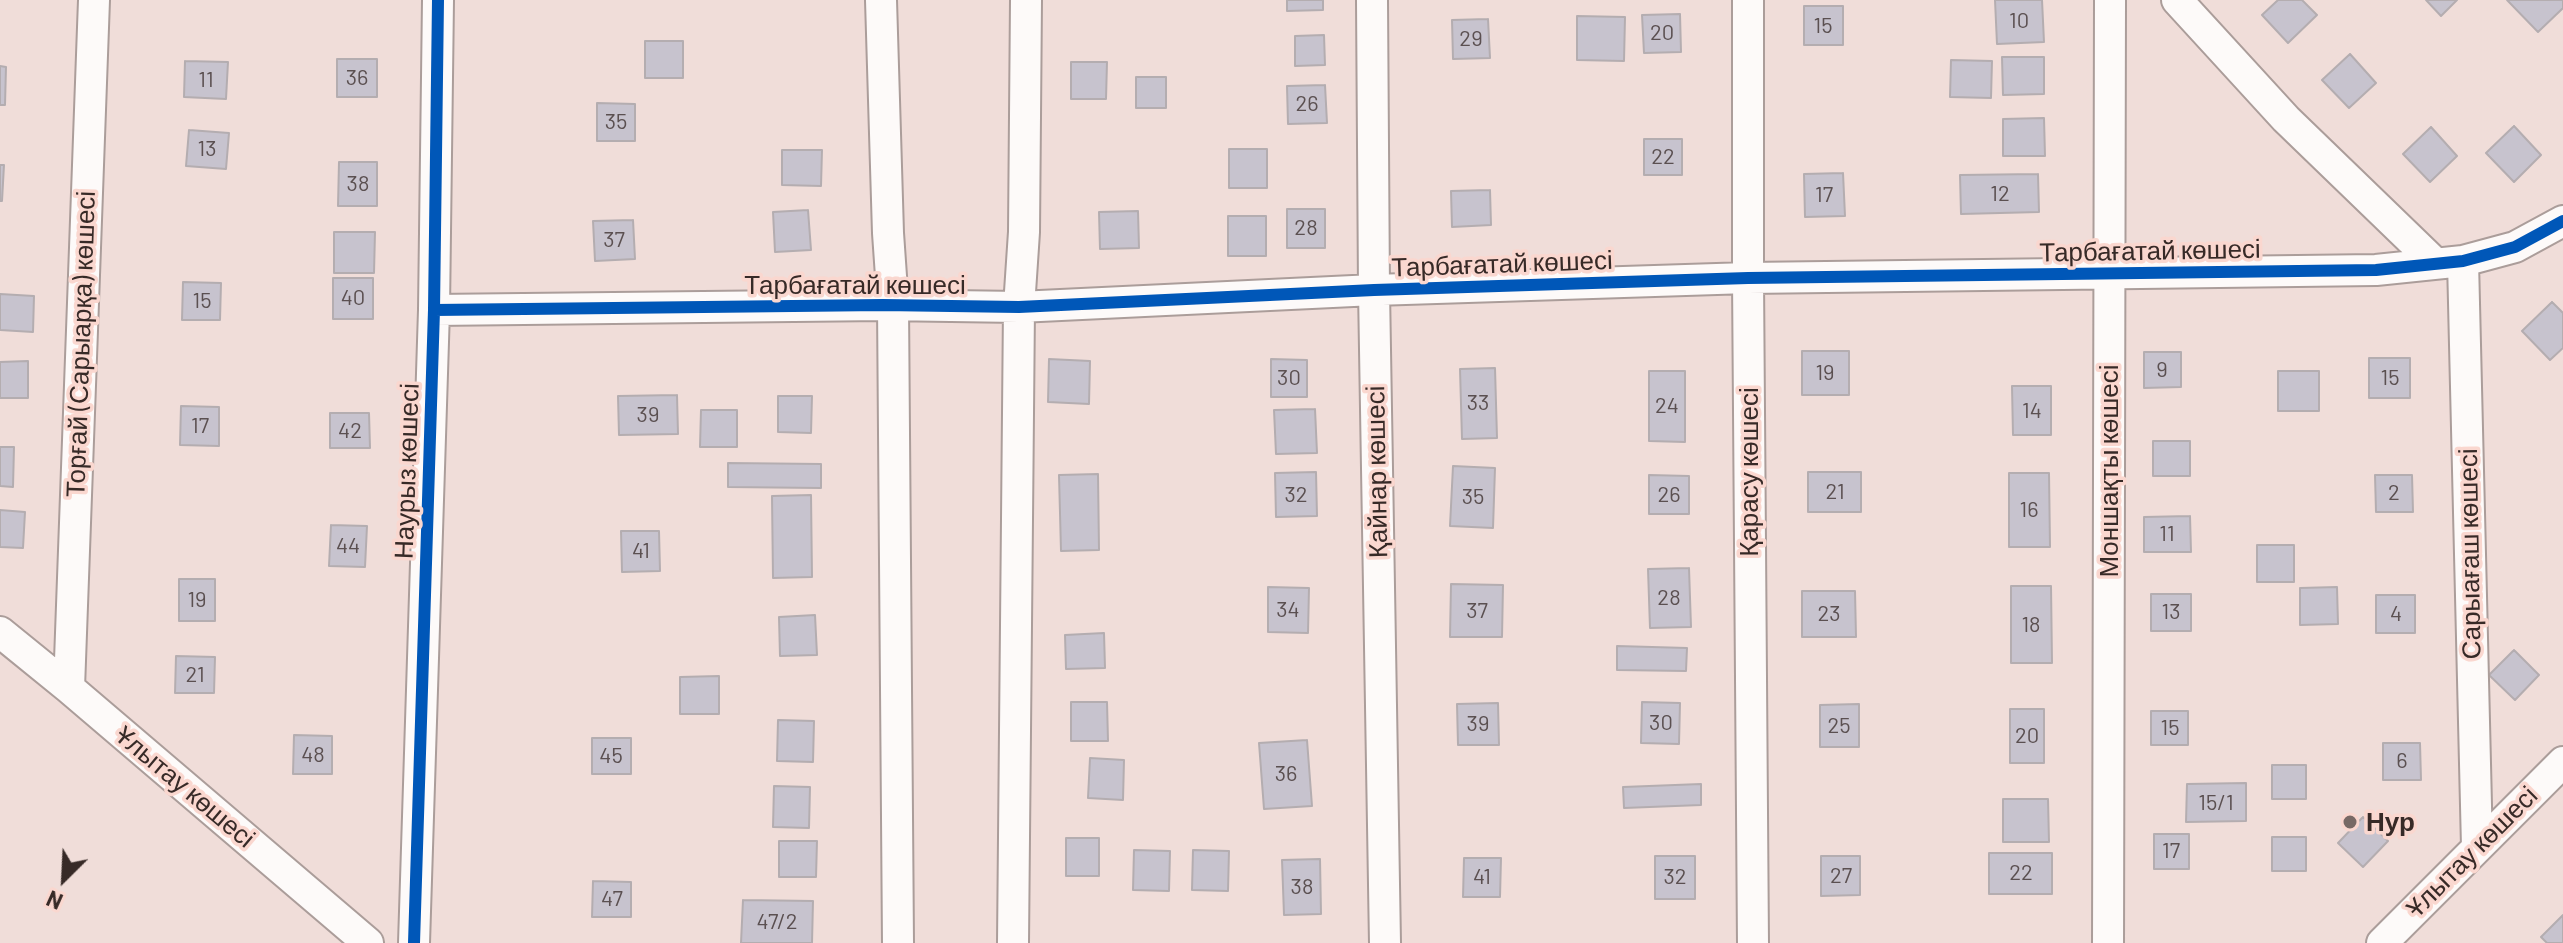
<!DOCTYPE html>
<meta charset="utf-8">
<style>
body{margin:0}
#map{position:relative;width:2563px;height:943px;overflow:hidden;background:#f0ddd9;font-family:Barlow,sans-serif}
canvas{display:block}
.north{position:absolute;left:24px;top:839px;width:80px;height:80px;-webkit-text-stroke:6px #fad7cf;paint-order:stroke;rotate:204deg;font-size:22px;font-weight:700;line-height:32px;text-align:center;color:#372a27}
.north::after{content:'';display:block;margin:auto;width:28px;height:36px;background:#372a27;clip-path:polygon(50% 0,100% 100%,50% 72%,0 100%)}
</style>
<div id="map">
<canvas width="2563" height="943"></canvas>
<div class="north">N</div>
</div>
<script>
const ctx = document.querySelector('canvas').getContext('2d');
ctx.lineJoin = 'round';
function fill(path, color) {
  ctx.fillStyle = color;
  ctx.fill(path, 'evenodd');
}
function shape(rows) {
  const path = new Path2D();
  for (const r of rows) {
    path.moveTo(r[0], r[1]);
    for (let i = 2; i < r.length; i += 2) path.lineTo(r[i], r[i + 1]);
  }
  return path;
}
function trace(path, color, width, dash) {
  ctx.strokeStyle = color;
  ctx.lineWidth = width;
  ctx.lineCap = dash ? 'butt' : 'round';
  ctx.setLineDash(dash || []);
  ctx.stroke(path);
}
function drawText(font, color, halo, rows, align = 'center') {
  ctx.font = font + ' Barlow,sans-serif';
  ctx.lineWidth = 7;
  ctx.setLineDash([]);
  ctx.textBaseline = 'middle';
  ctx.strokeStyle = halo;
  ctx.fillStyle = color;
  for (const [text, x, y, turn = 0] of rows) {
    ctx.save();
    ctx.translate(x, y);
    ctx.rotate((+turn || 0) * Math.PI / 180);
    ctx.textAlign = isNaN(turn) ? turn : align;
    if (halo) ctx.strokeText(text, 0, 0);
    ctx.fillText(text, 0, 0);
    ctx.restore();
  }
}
const building = shape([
 [1287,0,1323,0,1323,10,1287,11,1287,0],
 [1995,0,2042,0,2044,42,1997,44,1995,0],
 [2278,0,2302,0,2317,15,2288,43,2262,15,2278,0],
 [2426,0,2457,0,2441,16,2426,0],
 [2507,0,2563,0,2563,8,2538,32,2507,0],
 [1804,6,1843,6,1843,45,1804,45,1804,6],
 [1680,14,1681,52,1644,53,1642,15,1680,14],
 [1577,16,1625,17,1624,61,1577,60,1577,16],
 [1488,19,1490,58,1453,59,1452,20,1488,19],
 [1324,35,1325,65,1295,66,1295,36,1324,35],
 [645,41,683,41,683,78,645,78,645,41],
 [2350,54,2376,83,2349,108,2322,80,2350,54],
 [2002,57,2044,57,2044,94,2003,95,2002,57],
 [337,59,377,59,377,97,337,97,337,59],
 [1951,60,1992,61,1991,98,1950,97,1951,60],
 [185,61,228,62,226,99,184,97,185,61],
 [1071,62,1107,62,1106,99,1071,99,1071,62],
 [0,66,6,67,5,105,0,105,0,66],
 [1136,77,1166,77,1166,108,1136,108,1136,77],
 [1325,85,1327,123,1288,124,1287,86,1325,85],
 [597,103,635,104,635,141,597,141,597,103],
 [2044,118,2045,156,2003,156,2003,119,2044,118],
 [2514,126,2541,155,2514,182,2486,153,2514,126],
 [2431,127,2457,156,2430,182,2403,154,2431,127],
 [189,130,229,133,226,169,186,166,189,130],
 [1644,139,1682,139,1682,175,1644,175,1644,139],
 [1229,149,1267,149,1267,188,1229,188,1229,149],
 [782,150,822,150,821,186,782,185,782,150],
 [339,162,377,162,377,206,338,206,339,162],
 [0,165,4,165,2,201,0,201,0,165],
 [1843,173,1845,216,1805,217,1804,174,1843,173],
 [2038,174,2039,212,1961,214,1960,175,2038,174],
 [1490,190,1491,225,1452,227,1451,191,1490,190],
 [1287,209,1325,209,1325,248,1287,248,1287,209],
 [808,210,811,250,775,252,773,212,808,210],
 [1138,211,1139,248,1100,249,1099,212,1138,211],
 [1228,216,1266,216,1266,256,1228,256,1228,216],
 [633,220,635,259,595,261,593,221,633,220],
 [334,232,375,232,374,273,334,273,334,232],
 [333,278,373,278,373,319,333,319,333,278],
 [183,282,221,283,220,320,182,320,183,282],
 [0,294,34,296,33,332,0,330,0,294],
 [2552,302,2563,313,2563,348,2550,360,2522,331,2552,302],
 [1802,351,1849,351,1849,395,1802,395,1802,351],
 [2144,352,2181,352,2181,387,2144,388,2144,352],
 [2369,358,2410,358,2410,398,2369,398,2369,358],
 [1049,359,1090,361,1089,404,1048,402,1049,359],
 [1271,359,1307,360,1307,397,1271,397,1271,359],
 [28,361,28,398,0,398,0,362,28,361],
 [1495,368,1497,438,1462,439,1460,369,1495,368],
 [1649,371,1685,371,1685,442,1649,441,1649,371],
 [2278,371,2319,371,2319,411,2278,411,2278,371],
 [2012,386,2051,386,2051,435,2013,435,2012,386],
 [677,395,678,434,619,435,618,396,677,395],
 [778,396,812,396,811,433,778,432,778,396],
 [181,406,219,407,219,446,180,445,181,406],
 [1315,409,1317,453,1276,454,1274,410,1315,409],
 [701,410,737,410,737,447,700,447,701,410],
 [330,413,369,413,370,448,330,448,330,413],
 [2153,441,2190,441,2190,476,2153,476,2153,441],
 [0,447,14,447,13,487,0,486,0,447],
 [728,463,821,464,821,488,728,487,728,463],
 [1453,466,1495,468,1493,528,1450,526,1453,466],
 [1316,472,1317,516,1276,517,1275,473,1316,472],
 [1808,472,1861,472,1861,512,1808,512,1808,472],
 [2009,473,2049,473,2050,547,2009,547,2009,473],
 [1098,474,1099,550,1061,551,1059,475,1098,474],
 [1649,475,1689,476,1689,514,1649,514,1649,475],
 [2375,475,2412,475,2413,512,2376,512,2375,475],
 [811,495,812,577,773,578,772,496,811,495],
 [0,510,25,512,23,548,0,547,0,510],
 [2190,516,2191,552,2144,552,2144,517,2190,516],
 [331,525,367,526,365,567,329,566,331,525],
 [621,531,659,531,660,571,622,572,621,531],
 [2257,545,2294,545,2294,582,2257,582,2257,545],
 [1689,568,1691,627,1650,628,1648,569,1689,568],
 [179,579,215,579,215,621,179,621,179,579],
 [1451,584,1503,585,1502,637,1450,637,1451,584],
 [2011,586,2051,586,2052,663,2011,663,2011,586],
 [1268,587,1309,588,1308,633,1268,632,1268,587],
 [2337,587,2338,624,2300,625,2300,588,2337,587],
 [1802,591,1855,591,1856,637,1802,637,1802,591],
 [2151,594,2191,594,2191,631,2151,631,2151,594],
 [2376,595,2415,595,2415,633,2376,633,2376,595],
 [815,615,817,655,780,656,779,617,815,615],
 [1104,633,1105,668,1066,669,1065,635,1104,633],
 [1617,646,1687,648,1686,671,1617,670,1617,646],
 [2514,650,2539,675,2515,700,2489,675,2514,650],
 [176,656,215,657,214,693,175,693,176,656],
 [719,676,719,714,680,714,680,677,719,676],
 [1071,702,1107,702,1108,741,1071,741,1071,702],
 [1642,702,1680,703,1679,744,1641,743,1642,702],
 [1498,703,1499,745,1458,745,1457,704,1498,703],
 [1859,704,1859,747,1820,747,1820,705,1859,704],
 [2010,709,2044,709,2044,763,2010,763,2010,709],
 [2151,711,2188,711,2188,745,2151,745,2151,711],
 [778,720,814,721,813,762,777,761,778,720],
 [294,735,332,736,332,774,293,774,294,735],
 [592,738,631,738,631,774,592,774,592,738],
 [1307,740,1312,806,1264,809,1259,743,1307,740],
 [2383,743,2420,743,2421,780,2383,780,2383,743],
 [1090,758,1124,760,1123,800,1088,798,1090,758],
 [2272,765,2306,765,2306,799,2272,799,2272,765],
 [2246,783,2246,821,2186,822,2187,784,2246,783],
 [1701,784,1701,805,1624,808,1623,787,1701,784],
 [774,786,810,787,809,828,773,827,774,786],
 [2003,799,2048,799,2049,842,2003,842,2003,799],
 [2363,817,2388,841,2363,867,2338,843,2363,817],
 [2154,834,2189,834,2189,869,2154,869,2154,834],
 [2272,837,2306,837,2306,871,2272,871,2272,837],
 [1066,838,1099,838,1099,876,1066,876,1066,838],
 [779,841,817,841,816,877,779,877,779,841],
 [1134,850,1170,851,1169,891,1133,890,1134,850],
 [1193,850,1229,851,1228,891,1192,890,1193,850],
 [1989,853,2052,853,2052,894,1989,894,1989,853],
 [1655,856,1695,856,1695,899,1655,899,1655,856],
 [1821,856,1860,856,1860,895,1821,896,1821,856],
 [1464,858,1501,858,1500,897,1463,897,1464,858],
 [1320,859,1321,914,1284,915,1282,860,1320,859],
 [593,881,631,882,631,917,592,917,593,881],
 [743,900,813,901,812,943,741,943,743,900],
 [2563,915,2563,943,2547,943,2541,937,2563,915]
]);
fill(building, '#c7c3ce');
trace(building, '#b4adb0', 2);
const minor = shape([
 [881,0,888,233,893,305,898,943],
 [1372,0,1374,290,1385,943],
 [1748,0,1748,278,1753,943],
 [2177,0,2286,119,2435,263],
 [2463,261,2477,847],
 [434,310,883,305,1019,307,1374,290,1748,278,2376,270,2463,261,2515,247,2563,221],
 [0,632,69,688,368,943],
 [69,688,94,0],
 [414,943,434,310,438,0],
 [1013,943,1019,307,1024,232,1026,0],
 [2108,943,2110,0],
 [2382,943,2563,762]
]);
trace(minor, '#ab9d9a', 34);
trace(minor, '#fdfaf9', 30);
trace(shape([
 [434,310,883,305,1019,307,1374,290,1748,278,2376,270,2463,261,2515,247,2563,221],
 [414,943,434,310,438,0]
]), '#0057b8', 12);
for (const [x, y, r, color] of [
 [2350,822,8,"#786965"]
]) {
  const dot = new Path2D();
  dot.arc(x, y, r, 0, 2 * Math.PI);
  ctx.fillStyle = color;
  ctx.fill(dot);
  trace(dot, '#fad7cf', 3);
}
drawText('22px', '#5b5051', null, [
 ["10",2019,21],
 ["15",1823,26],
 ["20",1662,33],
 ["29",1471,39],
 ["36",357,78],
 ["11",206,80],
 ["26",1307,104],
 ["35",616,122],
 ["13",207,149],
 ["22",1663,157],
 ["38",358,184],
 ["12",2000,194],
 ["17",1824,195],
 ["28",1306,228],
 ["37",614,240],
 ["40",353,298],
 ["15",202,301],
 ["9",2162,370],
 ["19",1825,373],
 ["30",1289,378],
 ["15",2390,378],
 ["33",1478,403],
 ["24",1667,406],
 ["14",2032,411],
 ["39",648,415],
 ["17",200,426],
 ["42",350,431],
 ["21",1835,492],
 ["2",2394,493],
 ["32",1296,495],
 ["26",1669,495],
 ["35",1473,497],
 ["16",2029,510],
 ["11",2167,534],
 ["44",348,546],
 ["41",641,551],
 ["28",1669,598],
 ["19",197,600],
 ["34",1288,610],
 ["37",1477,611],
 ["13",2171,612],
 ["23",1829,614],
 ["4",2396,614],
 ["18",2031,625],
 ["21",195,675],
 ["30",1661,723],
 ["39",1478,724],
 ["25",1839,726],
 ["15",2170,728],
 ["20",2027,736],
 ["48",313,755],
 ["45",611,756],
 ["6",2402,761],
 ["36",1286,774],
 ["15/1",2216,803],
 ["17",2171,851],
 ["22",2021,873],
 ["27",1841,876],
 ["41",1482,877],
 ["32",1675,877],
 ["38",1302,887],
 ["47",612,899],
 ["47/2",777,922]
]);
drawText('26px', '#372a27', '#fad7cf', [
 ["Тарбағатай көшесі",2150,251,-1],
 ["Тарбағатай көшесі",1502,264,-2],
 ["Тарбағатай көшесі",855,285],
 ["Торғай (Сарыарқа) көшесі",81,344,-88],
 ["Наурыз көшесі",407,471,-88],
 ["Моншақты көшесі",2109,471,-90],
 ["Қайнар көшесі",1377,472,-91],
 ["Қарасу көшесі",1749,472,-90],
 ["Сарыағаш көшесі",2470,554,-91],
 ["Ұлытау көшесі",185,787,40],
 ["Ұлытау көшесі",2472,852,-45]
]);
drawText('bold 26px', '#372a27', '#fad7cf', [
 ["Нур",2366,822]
], 'left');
</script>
